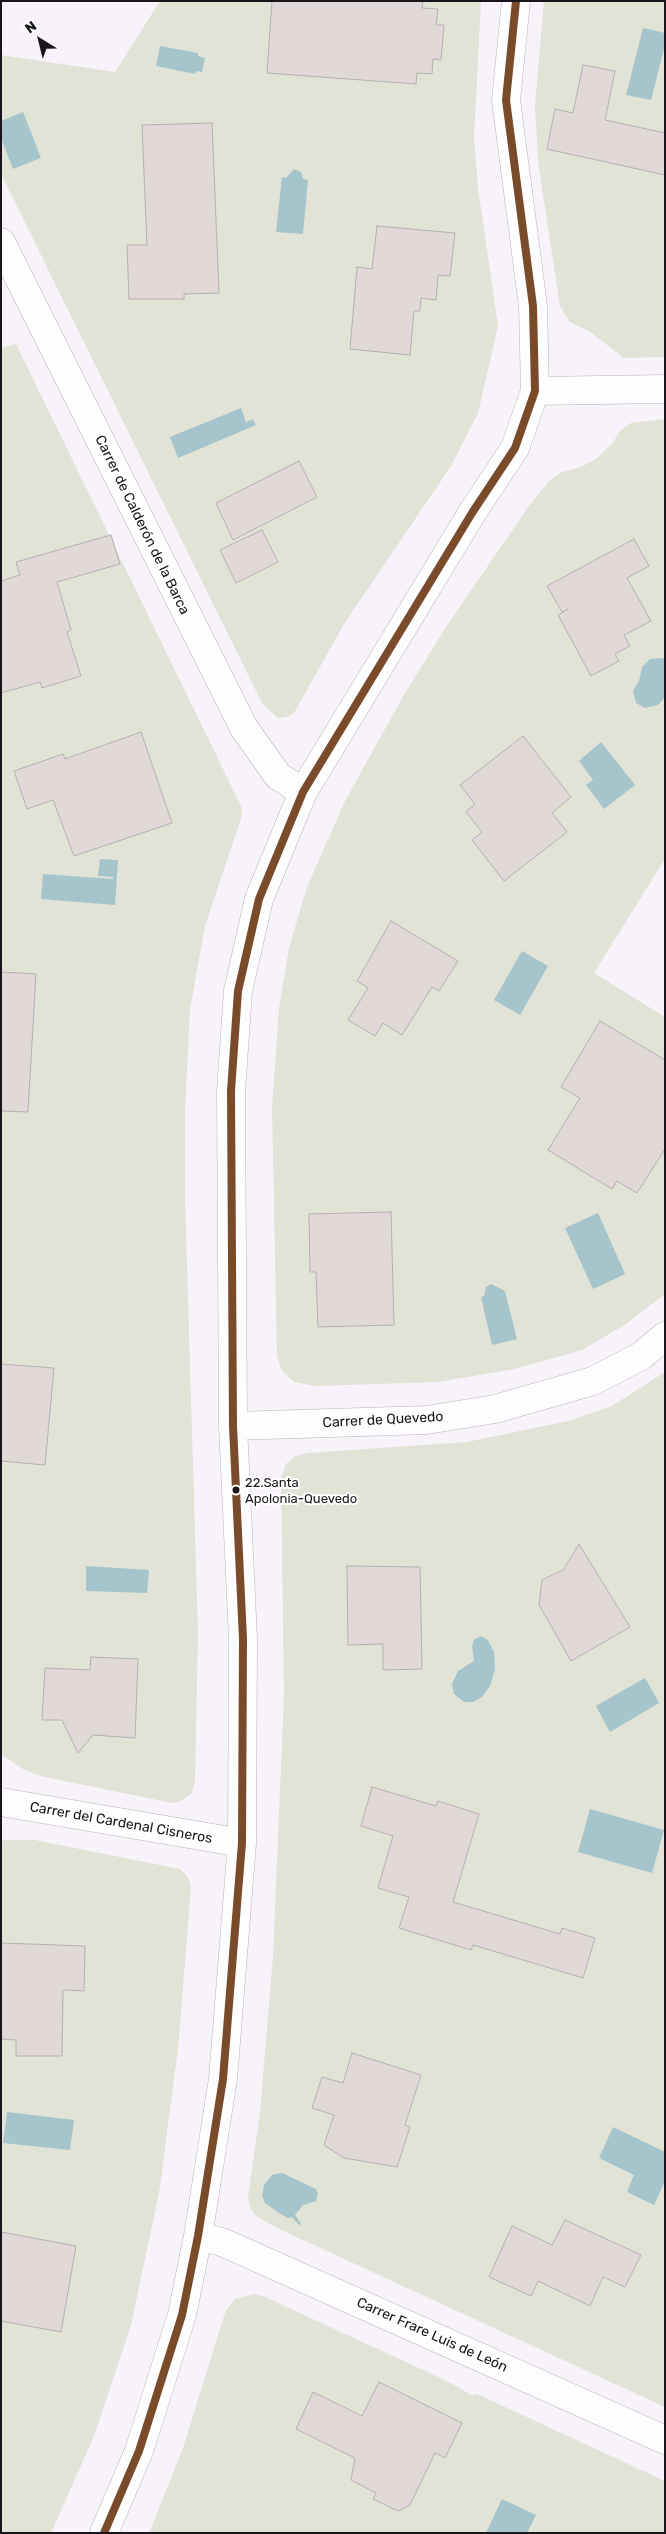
<!DOCTYPE html>
<meta charset="utf-8">
<style>
body{margin:0}
#map{position:relative;width:666px;height:2534px;overflow:hidden;background:#f8f2fa;font-family:Rubik,sans-serif}
canvas{display:block}
.frame{position:absolute;inset:0;border:2px solid #19151a;pointer-events:none}
.north{position:absolute;left:15px;top:15px;width:50px;height:50px;-webkit-text-stroke:4px #fff;paint-order:stroke;rotate:324deg;font-size:14px;font-weight:700;line-height:20px;text-align:center;color:#19151a}
.north::after{content:'';display:block;margin:auto;width:18px;height:22px;background:#19151a;clip-path:polygon(50% 0,100% 100%,50% 72%,0 100%)}
</style>
<div id="map">
<canvas width="666" height="2534"></canvas>
<div class="frame"></div>
<div class="north">N</div>
</div>
<script>
const ctx = document.querySelector('canvas').getContext('2d');
ctx.lineJoin = 'round';
function fill(path, color) {
  ctx.fillStyle = color;
  ctx.fill(path, 'evenodd');
}
function shape(rows) {
  const path = new Path2D();
  for (const r of rows) {
    path.moveTo(r[0], r[1]);
    for (let i = 2; i < r.length; i += 2) path.lineTo(r[i], r[i + 1]);
  }
  return path;
}
function trace(path, color, width, dash) {
  ctx.strokeStyle = color;
  ctx.lineWidth = width;
  ctx.lineCap = dash ? 'butt' : 'round';
  ctx.setLineDash(dash || []);
  ctx.stroke(path);
}
function drawText(font, color, halo, rows, align = 'center') {
  ctx.font = font + ' Rubik,sans-serif';
  ctx.lineWidth = 4;
  ctx.setLineDash([]);
  ctx.textBaseline = 'middle';
  ctx.strokeStyle = halo;
  ctx.fillStyle = color;
  for (const [text, x, y, turn = 0] of rows) {
    ctx.save();
    ctx.translate(x, y);
    ctx.rotate((+turn || 0) * Math.PI / 180);
    ctx.textAlign = isNaN(turn) ? turn : align;
    if (halo) ctx.strokeText(text, 0, 0);
    ctx.fillText(text, 0, 0);
    ctx.restore();
  }
}
fill(shape([
 [160,1,481,1,474,137,478,188,498,326,478,413,451,466,344,624,294,713,286,717,278,718,262,703,1,174,1,55,115,72],
 [544,1,665,1,665,357,624,358,589,331,570,322,560,306,538,161,535,105],
 [16,344,242,808,241,819,205,926,190,1009,185,1109,185,1199,198,1633,195,1780,192,1793,179,1802,172,1803,40,1776,23,1769,1,1754,1,348],
 [665,419,665,859,594,973,665,1017,665,1294,626,1324,582,1350,515,1369,438,1382,315,1386,294,1382,282,1371,277,1356,272,1107,279,1009,289,948,307,887,345,801,405,693,446,627,529,506,550,480,562,472,581,467,596,459,612,444,620,431,631,423],
 [665,1372,665,2407,277,2228,256,2216,250,2208,248,2197,260,2113,273,1956,284,1695,281,1477,286,1464,294,1457,307,1453,467,1442,568,1421,612,1406],
 [7,1840,35,1840,180,1869,188,1877,191,1887,178,2049,159,2193,131,2325,94,2436,51,2533,1,2533,1,1841],
 [254,2294,263,2296,449,2382,471,2395,477,2394,665,2481,665,2533,149,2533,183,2448,226,2310,235,2299]
]), '#e0e3d6');
fill(shape([
 [643,28,665,33,665,45,651,100,626,95],
 [160,46,198,53,198,56,205,58,202,72,196,71,195,74,156,66],
 [23,112,41,158,13,169,1,138,1,121],
 [294,169,301,172,303,179,308,180,303,234,276,232,282,177,286,178],
 [241,408,246,422,253,419,256,425,178,458,170,437],
 [662,658,665,659,665,697,658,705,645,708,636,703,633,691,639,681,642,667,650,659],
 [601,742,635,785,604,809,586,785,593,780,579,761],
 [100,859,118,860,115,905,41,899,43,874,113,879,113,877,98,876],
 [522,951,548,966,520,1015,494,1000],
 [598,1213,625,1274,593,1289,565,1228],
 [491,1284,505,1291,517,1339,492,1345,481,1297,484,1296,486,1287],
 [86,1566,149,1570,147,1593,86,1591],
 [481,1636,488,1640,494,1652,495,1669,490,1686,482,1697,473,1702,464,1702,454,1694,452,1684,458,1671,474,1661,472,1646,474,1640],
 [645,1678,659,1703,610,1732,596,1706],
 [590,1809,664,1830,652,1873,578,1852],
 [7,2112,74,2120,70,2150,3,2143],
 [613,2127,665,2152,665,2181,654,2205,627,2192,634,2175,599,2158],
 [282,2173,316,2189,318,2194,316,2201,303,2205,295,2215,301,2224,299,2225,292,2217,288,2218,279,2213,265,2203,262,2195,264,2185,272,2175],
 [502,2499,536,2515,527,2533,486,2533]
]), '#a5c4cc');
const building = shape([
 [272,1,423,1,422,8,438,9,436,25,444,25,441,60,433,59,432,74,417,73,416,84,267,73,272,1],
 [583,65,615,71,605,120,665,133,665,175,547,149,555,109,573,113,583,65],
 [212,123,219,293,184,294,184,299,129,299,127,245,147,245,142,125,212,123],
 [377,226,455,233,450,276,438,275,436,300,421,298,420,311,414,311,410,355,350,349,357,267,372,269,377,226],
 [299,461,317,497,233,540,216,503,299,461],
 [262,530,278,562,236,583,220,550,262,530],
 [111,535,120,564,57,582,71,630,67,632,81,676,42,688,40,682,1,693,1,581,20,575,16,562,111,535],
 [634,539,649,566,627,578,651,621,624,635,630,646,615,654,619,661,591,676,558,615,568,609,562,612,547,586,634,539],
 [141,732,172,823,74,856,53,800,27,809,14,771,63,754,65,759,141,732],
 [523,736,571,797,552,813,567,832,504,881,472,840,482,832,466,812,475,804,460,785,523,736],
 [391,921,458,961,439,991,432,987,402,1035,383,1023,375,1036,348,1020,368,988,357,981,391,921],
 [1,972,36,974,28,1112,1,1111,1,972],
 [600,1021,665,1060,665,1149,637,1193,617,1181,612,1189,548,1150,580,1098,561,1087,600,1021],
 [391,1212,394,1325,318,1327,316,1272,310,1272,309,1214,391,1212],
 [1,1364,54,1368,45,1465,1,1461,1,1364],
 [579,1544,630,1627,571,1661,539,1605,542,1580,563,1570,579,1544],
 [347,1566,420,1567,422,1669,383,1670,383,1644,348,1645,347,1566],
 [91,1657,138,1659,135,1738,93,1735,78,1753,62,1720,42,1720,45,1668,90,1670,91,1657],
 [372,1787,436,1806,438,1801,479,1814,453,1902,560,1934,562,1928,595,1938,583,1978,473,1945,471,1950,399,1928,409,1897,378,1888,393,1836,361,1826,372,1787],
 [1,1943,85,1946,84,1991,63,1990,62,2056,16,2056,16,2040,1,2039,1,1943],
 [352,2053,421,2075,405,2125,410,2127,397,2167,344,2158,324,2145,334,2115,312,2108,322,2077,343,2083,352,2053],
 [565,2220,641,2255,625,2287,603,2277,590,2306,538,2281,531,2296,489,2277,512,2226,552,2245,565,2220],
 [1,2232,76,2246,61,2332,1,2321,1,2232],
 [379,2382,462,2423,445,2458,435,2453,410,2505,398,2511,373,2499,376,2493,351,2480,355,2458,296,2429,313,2392,362,2416,379,2382]
]);
fill(building, '#e1d8d8');
trace(building, '#b6b0b2', 1);
const minor = shape([
 [1,242,244,728,278,776,303,792],
 [535,391,665,389],
 [233,1426,427,1420,495,1409,593,1381,641,1356,665,1336],
 [1,1802,242,1843],
 [198,2236,222,2242,665,2440],
 [104,2533,139,2451,182,2315,198,2236,223,2079,242,1843,243,1639,233,1426,231,1091,238,991,259,899,303,792,472,513,515,448,535,391,533,306,506,100,516,1]
]);
trace(minor, '#b7b3b9', 29);
trace(minor, '#fefdfe', 28);
trace(shape([
 [104,2533,139,2451,182,2315,198,2236,223,2079,242,1843,243,1639,233,1426,231,1091,238,991,259,899,303,792,472,513,515,448,535,391,533,306,506,100,516,1]
]), '#7a4b2a', 8);
for (const [x, y, r, color] of [
 [236,1490,4.5,"#19151a"]
]) {
  const dot = new Path2D();
  dot.arc(x, y, r, 0, 2 * Math.PI);
  ctx.fillStyle = color;
  ctx.fill(dot);
  trace(dot, '#fff', 2);
}
drawText('13px', '#19151a', '#fff', [
 ["22.Santa",245,1483],
 ["Apolonia-Quevedo",245,1499]
], 'left');
drawText('14px', '#19151a', '#fff', [
 ["Carrer de Calderón de la Barca",142,525,64],
 ["Carrer de Quevedo",383,1420,-3],
 ["Carrer del Cardenal Cisneros",121,1823,10],
 ["Carrer Frare Luis de León",432,2335,24]
]);
</script>
